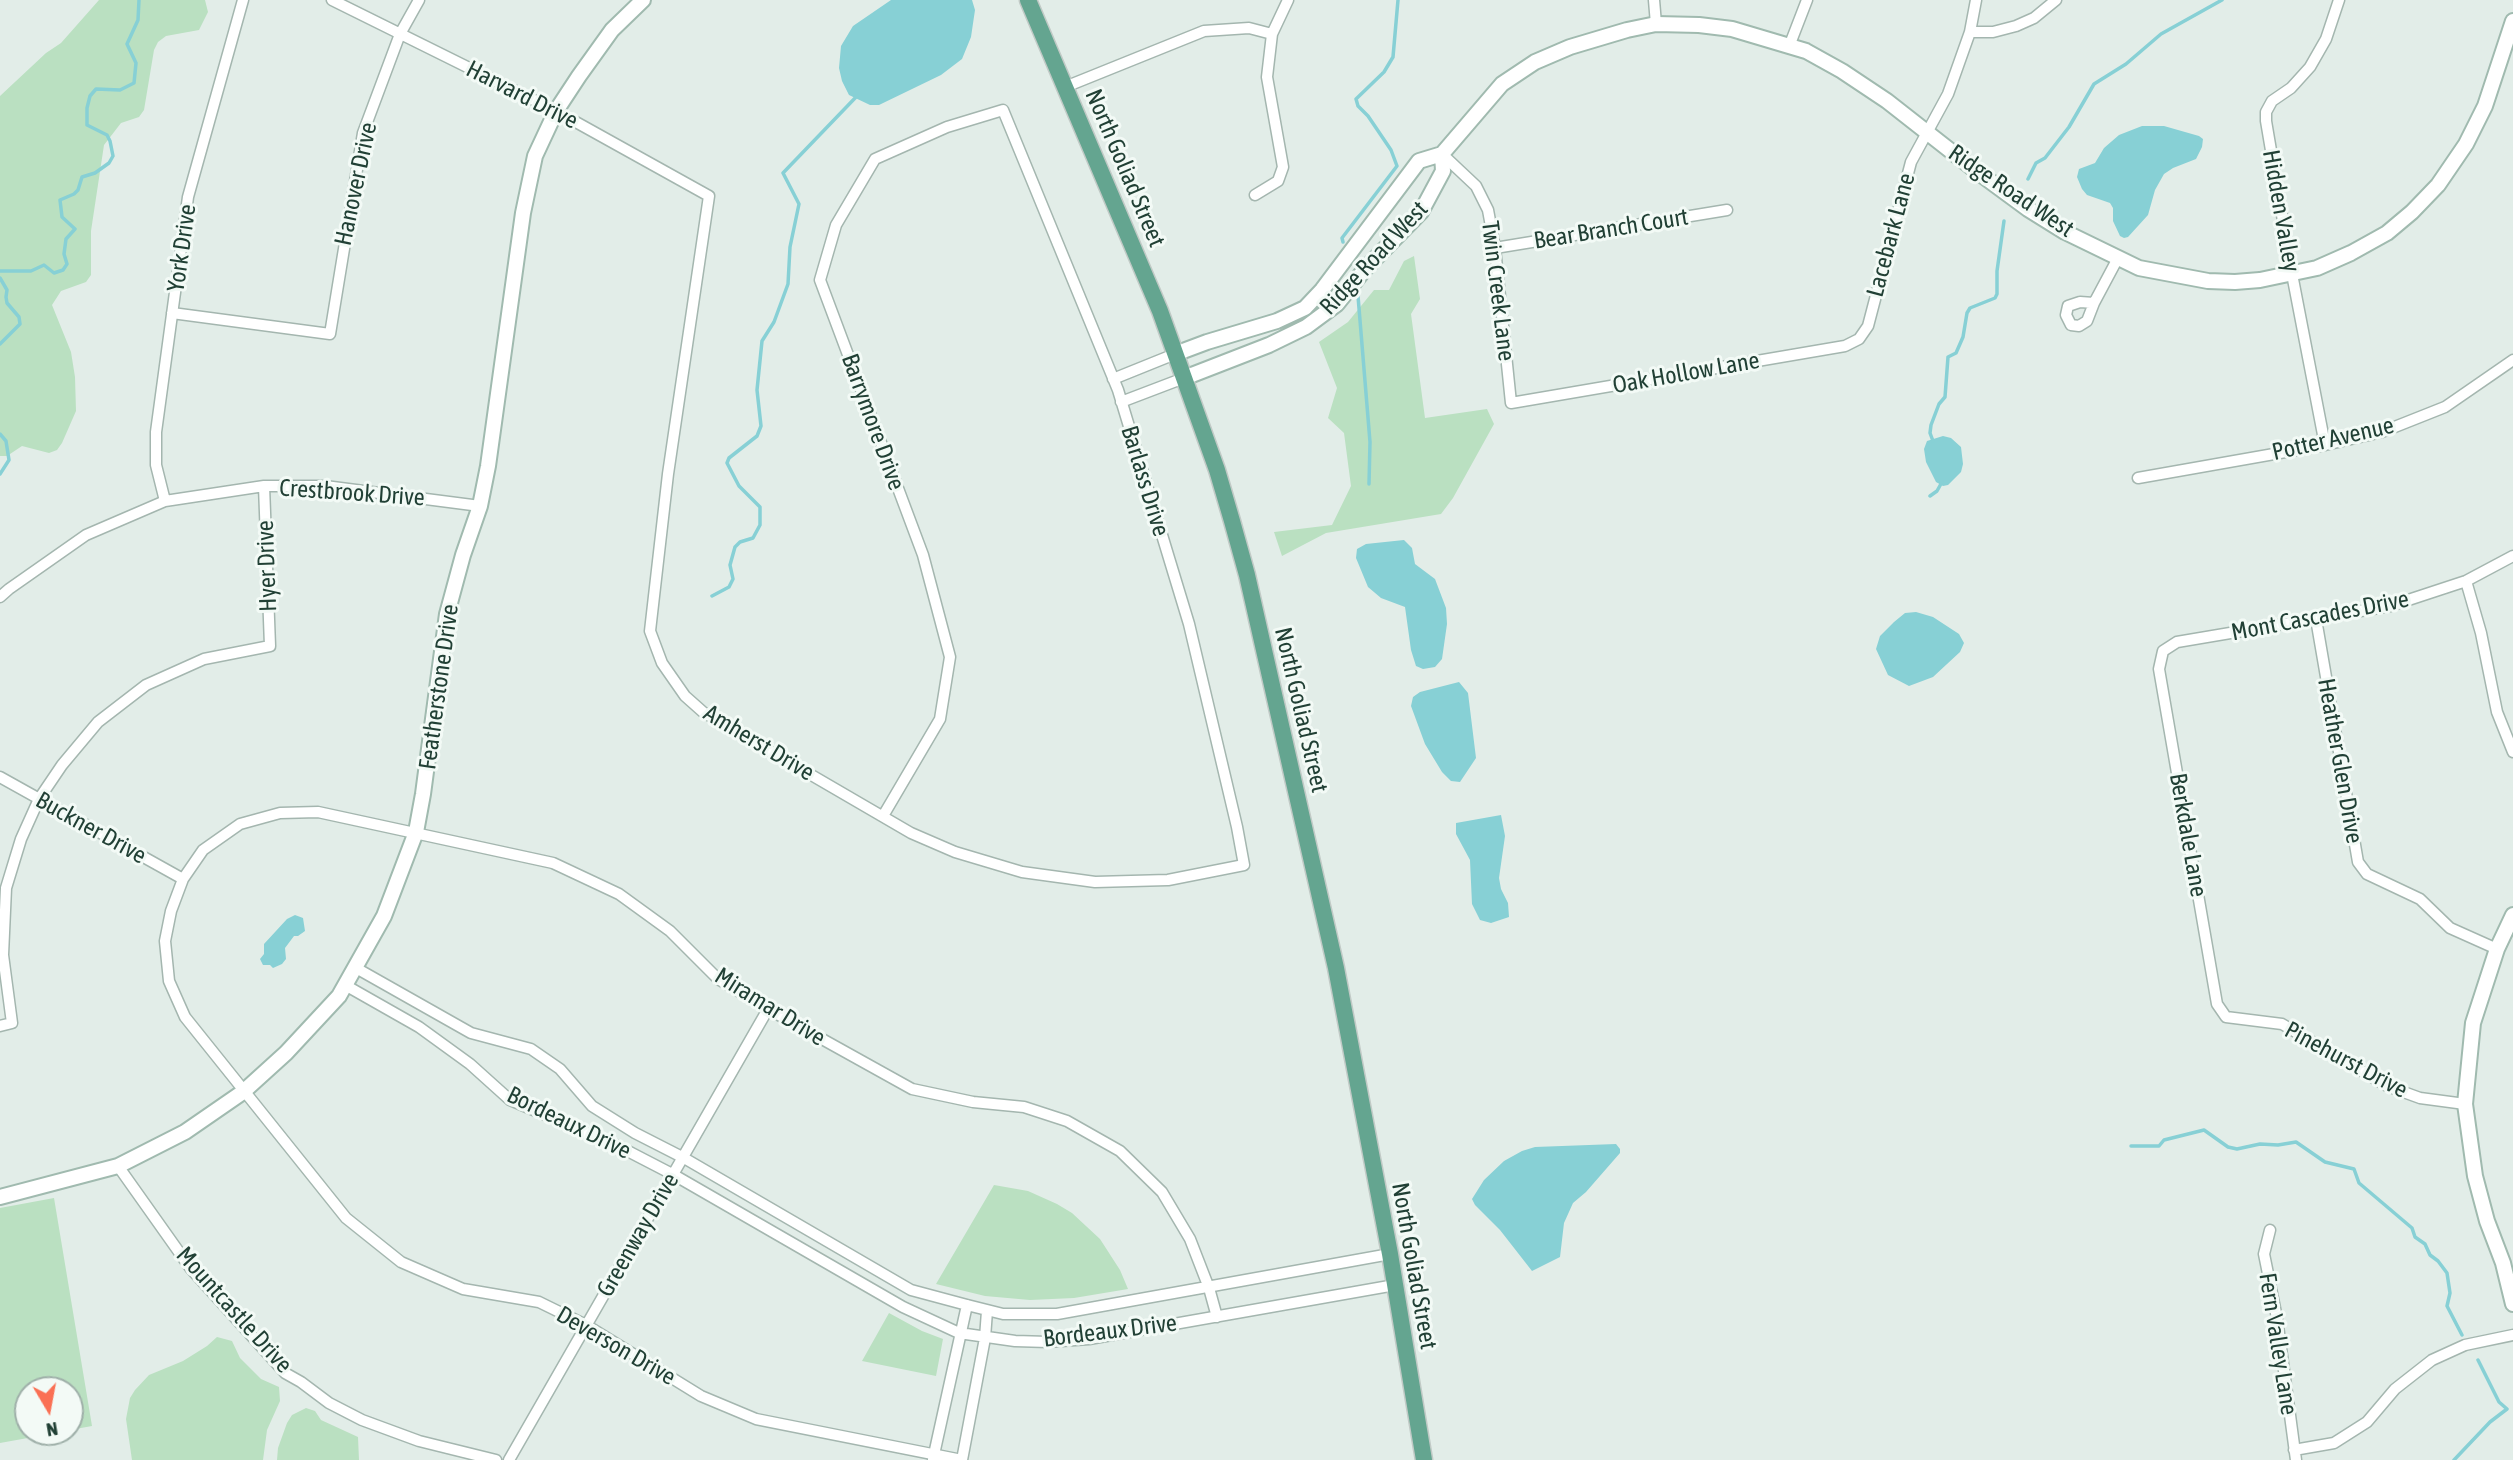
<!DOCTYPE html>
<style>
body{margin:0}
#map{position:relative;width:2513px;height:1460px;overflow:hidden;background:#e2ede8;font-family:"Asap Condensed",sans-serif}
canvas{display:block}
.north{position:absolute;left:14px;top:1376px;width:70px;height:70px;box-sizing:border-box;background:#f3faf6;border:2px solid #9fb0a9;border-radius:50%;rotate:170deg;font-size:19px;font-weight:700;line-height:28px;text-align:center;color:#214035}
.north::after{content:'';display:block;margin:auto;width:24px;height:32px;background:#fa7054;clip-path:polygon(50% 0,100% 100%,50% 72%,0 100%)}
</style>
<div id="map">
<canvas width="2513" height="1460"></canvas>
<div class="north">N</div>
</div>
<script>
const ctx = document.querySelector('canvas').getContext('2d');
ctx.lineJoin = 'round';
function fill(path, color) {
  ctx.fillStyle = color;
  ctx.fill(path, 'evenodd');
}
function shape(rows) {
  const path = new Path2D();
  for (const r of rows) {
    path.moveTo(r[0], r[1]);
    for (let i = 2; i < r.length; i += 2) path.lineTo(r[i], r[i + 1]);
  }
  return path;
}
function trace(path, color, width, dash) {
  ctx.strokeStyle = color;
  ctx.lineWidth = width;
  ctx.lineCap = dash ? 'butt' : 'round';
  ctx.setLineDash(dash || []);
  ctx.stroke(path);
}
function drawText(font, color, halo, rows, align = 'center') {
  ctx.font = font + ' "Asap Condensed",sans-serif';
  ctx.lineWidth = 6;
  ctx.setLineDash([]);
  ctx.textBaseline = 'middle';
  ctx.strokeStyle = halo;
  ctx.fillStyle = color;
  for (const [text, x, y, turn = 0] of rows) {
    ctx.save();
    ctx.translate(x, y);
    ctx.rotate((+turn || 0) * Math.PI / 180);
    ctx.textAlign = isNaN(turn) ? turn : align;
    if (halo) ctx.strokeText(text, 0, 0);
    ctx.fillText(text, 0, 0);
    ctx.restore();
  }
}
fill(shape([
 [99,0,205,0,208,12,199,30,166,36,158,42,154,50,144,110,139,117,121,123,104,145,91,231,91,275,86,282,61,291,52,305,71,352,75,377,76,411,62,443,57,450,49,453,22,446,7,456,0,456,0,96,46,53,61,43],
 [1414,256,1420,299,1411,314,1425,418,1487,409,1494,424,1453,498,1441,514,1326,533,1282,556,1274,532,1332,525,1351,486,1344,433,1328,418,1337,388,1319,342,1348,322,1374,290,1389,290,1404,261],
 [994,1185,1028,1191,1057,1204,1072,1213,1100,1239,1120,1270,1128,1289,1074,1298,1030,1300,985,1296,936,1284],
 [54,1198,92,1426,70,1430,70,1390,28,1390,28,1432,61,1432,0,1443,0,1208],
 [889,1313,922,1331,943,1339,936,1376,862,1361],
 [217,1337,232,1341,240,1358,261,1379,279,1387,280,1401,267,1430,263,1460,132,1460,126,1419,130,1398,135,1390,149,1375,183,1361,207,1346],
 [306,1408,315,1411,321,1420,358,1437,359,1460,277,1460,278,1448,287,1423,292,1415]
]), '#bae0c1');
fill(shape([
 [891,0,972,0,975,10,971,37,962,59,941,75,879,105,870,105,849,95,842,81,839,68,841,46,853,26],
 [2142,126,2164,126,2199,136,2203,139,2202,147,2196,159,2173,168,2164,174,2155,190,2148,215,2128,237,2124,238,2120,236,2113,221,2113,208,2110,203,2087,195,2082,189,2077,177,2079,169,2095,163,2104,148,2119,135],
 [1943,436,1951,438,1961,447,1963,464,1961,472,1948,485,1943,486,1936,482,1926,462,1924,449,1927,441],
 [1404,540,1412,548,1415,564,1435,579,1446,608,1447,624,1442,659,1435,667,1423,669,1416,666,1411,650,1405,607,1381,598,1368,587,1356,558,1357,549,1366,544],
 [1916,612,1933,617,1959,634,1964,643,1960,652,1933,677,1909,686,1888,675,1876,649,1880,636,1894,622,1905,613],
 [1459,682,1468,693,1476,758,1460,782,1451,781,1442,772,1425,744,1411,706,1413,697,1420,692],
 [1501,815,1505,836,1499,878,1501,889,1508,903,1509,917,1491,923,1480,920,1472,904,1470,860,1456,834,1456,823],
 [295,915,303,918,305,931,298,936,294,936,285,948,286,959,282,964,273,968,270,965,263,965,260,959,264,954,264,944,287,919],
 [1616,1144,1620,1149,1620,1153,1586,1192,1573,1203,1564,1223,1560,1257,1532,1271,1500,1230,1475,1205,1472,1199,1484,1180,1504,1161,1522,1151,1535,1147]
]), '#87d0d5');
trace(shape([
 [2028,179,2036,163,2045,158,2069,127,2094,84,2126,64,2161,34,2222,0],
 [1343,242,1342,238,1397,166,1391,150,1368,116,1358,106,1356,99,1384,72,1393,57,1398,0],
 [0,271,31,271,44,265,54,273,63,270,67,264,64,254,66,239,75,229,62,217,60,200,74,194,78,190,82,177,95,173,109,163,113,156,110,141,107,135,87,125,87,108,90,96,96,89,120,90,134,83,136,63,127,44,138,20,139,0],
 [0,278,7,290,6,297,7,303,19,317,20,324,0,344],
 [1358,296,1370,442,1369,484],
 [0,434,6,441,9,460,0,474],
 [1933,441,1930,433,1931,425,1939,404,1945,397,1948,357,1956,353,1963,337,1967,313,1970,308,1995,298,1997,294,1997,271,2004,221],
 [1930,496,1937,491,1942,482],
 [712,596,729,587,733,579,730,565,735,547,740,542,753,538,760,525,760,507,739,486,727,463,729,458,757,436,761,426,757,390,762,341,774,322,788,284,790,247,799,204,783,173,857,96],
 [2131,1146,2159,1146,2164,1140,2204,1130,2228,1147,2237,1149,2260,1144,2278,1145,2296,1142,2325,1162,2354,1169,2359,1183,2412,1228,2415,1237,2425,1244,2430,1255,2438,1261,2447,1273,2450,1293,2447,1306,2462,1335],
 [2454,1460,2490,1422,2507,1409,2499,1402,2478,1360]
]), '#87d0d5', 3.5);
const street = shape([
 [332,0,556,111,709,196,668,474,650,631,662,663,685,696,703,712,911,833,955,852,1022,872,1095,882,1168,880,1244,865,1237,827,1189,624,1118,390,1003,110,947,127,875,159,836,225,820,280,923,555,950,657,940,719,883,816],
 [1654,0,1656,24],
 [1970,32,1993,32,2016,26,2034,18,2056,0],
 [1790,44,1807,0],
 [1065,87,1204,31,1249,28,1272,34],
 [1442,154,1476,186,1488,210,1495,248,1511,403,1845,346,1859,339,1868,326,1911,162,1948,94,1970,32,1976,0],
 [1255,195,1278,181,1283,167,1267,77,1272,34,1288,0],
 [1495,248,1727,210],
 [2080,302,2094,303,2087,321,2079,326,2071,325,2066,315,2068,306,2080,302],
 [2094,303,2118,258],
 [172,313,330,334,363,133,400,34,419,0],
 [1113,379,1175,354],
 [1121,402,1184,378],
 [2325,445,2292,274,2266,121,2266,112,2272,101,2291,88,2310,67,2326,39,2339,0],
 [2138,478,2325,445,2382,432,2445,407,2513,360],
 [165,501,156,465,156,432,188,197,243,0],
 [2466,581,2481,633,2497,712,2513,752],
 [0,597,9,589,86,535,165,501,264,486,325,486,480,506],
 [2316,619,2358,862,2367,874,2420,899,2450,928,2497,949],
 [0,777,183,879],
 [356,968,471,1033,531,1049,560,1069,592,1106,635,1133,684,1158,911,1290,967,1305,1003,1314,1057,1314,1390,1254],
 [345,985,419,1027,470,1064,510,1100,618,1146,674,1175,903,1307,959,1333,1015,1341,1048,1342,1089,1339,1395,1285],
 [0,1026,12,1023,3,955,6,888,21,839,39,799,62,765,98,722,146,685,204,659,270,646,264,486],
 [2465,1104,2420,1098,2387,1086,2282,1024,2226,1017,2217,1004,2159,669,2163,651,2177,642,2390,606,2466,581,2513,556],
 [118,1166,191,1269,285,1373,301,1382,329,1403,362,1420,419,1441,496,1460],
 [2270,1230,2264,1254,2277,1318,2296,1460],
 [2294,1450,2334,1443,2367,1422,2395,1389,2432,1360,2465,1345,2513,1335],
 [933,1459,967,1305],
 [509,1460,768,1009],
 [962,1460,756,1419,701,1396,586,1325,539,1302,463,1289,401,1262,346,1218,185,1017,169,981,165,941,171,911,183,879,203,850,240,824,280,813,318,812,553,863,619,894,670,931,718,979,768,1009,912,1089,973,1102,1024,1107,1067,1121,1120,1151,1162,1192,1190,1239,1209,1288,1217,1317],
 [962,1460,985,1338,987,1311]
]);
const secondary = shape([
 [1175,354,1207,342,1277,321,1305,308,1322,290,1419,161,1442,154,1502,84,1535,62,1570,47,1627,30,1656,24,1699,25,1732,29,1806,51,1842,71,1887,101,1975,170,2028,209,2065,232,2139,268,2208,281,2235,282,2260,280,2317,268,2351,253,2387,233,2412,212,2438,185,2466,144,2485,106,2513,21],
 [1184,378,1269,345,1306,327,1337,304,1365,269,1421,212,1443,171,1442,154],
 [2513,915,2497,949,2473,1023,2465,1104,2475,1176,2487,1221,2503,1263,2513,1304],
 [0,1197,118,1166,185,1132,243,1092,286,1053,339,996,384,916,416,832,423,794,447,614,463,555,480,506,488,466,523,213,535,156,556,111,579,76,612,30,643,0]
]);
const primary = shape([
 [1028,0,1160,311,1217,470,1232,521,1247,575,1336,968,1390,1254,1424,1460]
]);
trace(street, '#a4b6af', 13);
trace(secondary, '#a0baaf', 18);
trace(primary, '#c1cac6', 19);
trace(street, '#fff', 10);
trace(secondary, '#fff', 14);
trace(primary, '#64a590', 16);
drawText('24px', '#214035', '#f3faf6', [
 ["Harvard Drive",522,95,27],
 ["North Goliad Street",1125,168,67],
 ["Hanover Drive",356,184,-78],
 ["Ridge Road West",2011,191,34],
 ["Hidden Valley",2281,211,80],
 ["Bear Branch Court",1611,229,-9],
 ["Lacebark Lane",1891,235,-75],
 ["York Drive",182,248,-82],
 ["Ridge Road West",1374,258,-47],
 ["Twin Creek Lane",1498,291,83],
 ["Oak Hollow Lane",1686,373,-10],
 ["Barrymore Drive",873,422,70],
 ["Potter Avenue",2333,439,-13],
 ["Barlass Drive",1145,481,73],
 ["Crestbrook Drive",352,493,4],
 ["Hyer Drive",267,566,-92],
 ["Mont Cascades Drive",2320,616,-11],
 ["Featherstone Drive",439,687,-82],
 ["North Goliad Street",1301,710,77],
 ["Amherst Drive",759,743,31],
 ["Heather Glen Drive",2340,761,80],
 ["Buckner Drive",91,828,29],
 ["Berkdale Lane",2188,835,80],
 ["Miramar Drive",770,1007,32],
 ["Pinehurst Drive",2346,1060,28],
 ["Bordeaux Drive",569,1123,26],
 ["Greenway Drive",638,1235,-60],
 ["North Goliad Street",1414,1266,80],
 ["Mountcastle Drive",234,1310,48],
 ["Bordeaux Drive",1110,1331,-7],
 ["Fern Valley Lane",2278,1344,81],
 ["Deverson Drive",616,1346,30]
]);
</script>
